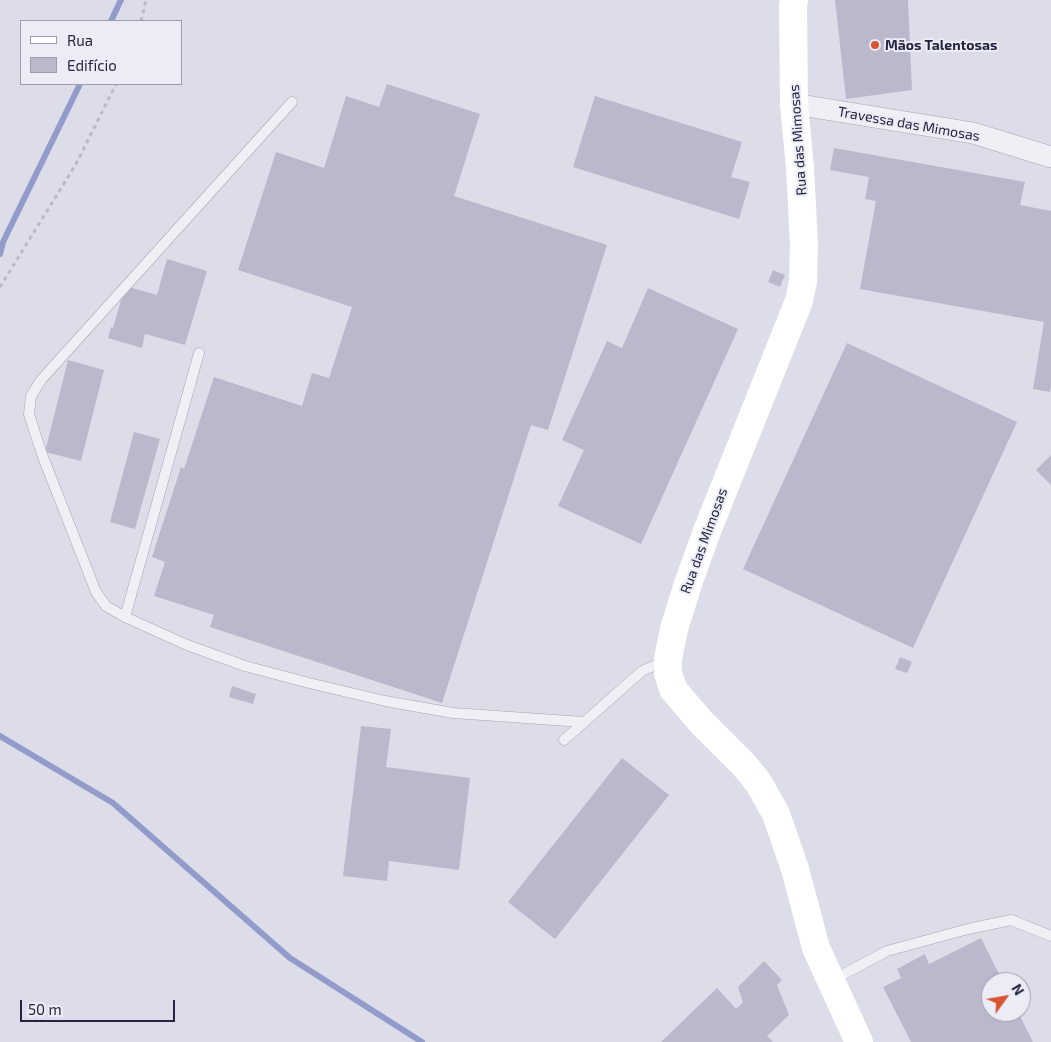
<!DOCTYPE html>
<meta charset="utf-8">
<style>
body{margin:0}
#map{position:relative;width:1051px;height:1042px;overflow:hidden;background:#dcdde8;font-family:"Exo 2",sans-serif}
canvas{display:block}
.legend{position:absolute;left:20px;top:20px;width:162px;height:65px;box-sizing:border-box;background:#ebecf5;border:1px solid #9b9cac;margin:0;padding:6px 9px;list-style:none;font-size:15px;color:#24253f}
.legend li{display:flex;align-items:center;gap:10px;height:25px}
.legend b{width:25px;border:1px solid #9b9cac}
.north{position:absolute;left:981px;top:972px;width:50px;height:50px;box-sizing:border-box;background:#ebecf5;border:1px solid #9b9cac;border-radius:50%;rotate:58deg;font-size:14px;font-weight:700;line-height:20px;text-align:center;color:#24253f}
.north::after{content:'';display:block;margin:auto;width:18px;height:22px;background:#d95434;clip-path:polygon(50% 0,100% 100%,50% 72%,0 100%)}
.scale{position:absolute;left:20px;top:1000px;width:155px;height:22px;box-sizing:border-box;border:2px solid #24253f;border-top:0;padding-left:6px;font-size:15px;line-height:18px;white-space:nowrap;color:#24253f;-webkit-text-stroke:4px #ebecf5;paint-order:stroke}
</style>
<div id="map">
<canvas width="1051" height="1042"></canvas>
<ul class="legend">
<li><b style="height:6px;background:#fff"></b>Rua</li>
<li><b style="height:14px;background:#b9b9cb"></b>Edifício</li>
</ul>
<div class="north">N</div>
<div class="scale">50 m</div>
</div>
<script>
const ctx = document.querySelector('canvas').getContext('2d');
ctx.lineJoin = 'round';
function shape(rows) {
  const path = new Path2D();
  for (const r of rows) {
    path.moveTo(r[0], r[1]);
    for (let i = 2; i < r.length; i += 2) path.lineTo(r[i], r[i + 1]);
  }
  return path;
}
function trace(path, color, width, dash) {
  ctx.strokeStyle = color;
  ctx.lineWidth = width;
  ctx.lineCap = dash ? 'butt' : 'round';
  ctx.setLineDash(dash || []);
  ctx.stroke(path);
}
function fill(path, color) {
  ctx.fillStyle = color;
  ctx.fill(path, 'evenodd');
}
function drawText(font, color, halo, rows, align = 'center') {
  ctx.font = font + ' "Exo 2",sans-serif';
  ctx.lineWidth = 4;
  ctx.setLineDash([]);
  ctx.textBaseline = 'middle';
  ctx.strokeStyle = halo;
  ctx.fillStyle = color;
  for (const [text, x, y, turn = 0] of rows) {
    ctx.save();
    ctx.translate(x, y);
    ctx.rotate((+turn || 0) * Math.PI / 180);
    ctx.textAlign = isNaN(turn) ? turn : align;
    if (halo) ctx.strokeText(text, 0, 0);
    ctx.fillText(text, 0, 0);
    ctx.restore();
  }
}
trace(shape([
 [111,21,121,0],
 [0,254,3,242,80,84],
 [0,736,113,803,290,958,422,1042]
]), '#939bcb', 6);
fill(shape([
 [835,0,908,0,912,90,846,99],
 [387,84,480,114,454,196,607,245,548,430,531,425,442,703,210,627,214,615,154,596,165,562,152,557,181,467,184,469,214,377,302,406,312,373,329,378,352,307,238,270,276,152,324,168,346,96,379,107],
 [595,96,742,142,731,177,750,182,739,219,573,167],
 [834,148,1025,182,1020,205,1051,211,1051,386,1050,392,1033,389,1044,322,860,289,876,201,865,199,869,177,830,170],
 [167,259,207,271,185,345,145,334,142,348,108,338,111,327,113,328,125,286,157,295],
 [773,270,785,275,780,287,768,282],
 [648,288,738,329,641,544,558,506,584,450,562,440,607,341,622,348],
 [847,343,1017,422,913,648,743,569],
 [68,360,104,370,81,461,45,452],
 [134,432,160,439,135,529,110,522],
 [1051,455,1051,485,1036,470],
 [900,657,912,662,907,673,895,669],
 [232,686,256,694,253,704,229,697],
 [361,726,391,729,386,767,470,778,459,870,389,861,387,881,343,876],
 [622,758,669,795,555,939,508,902],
 [981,938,1003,982,991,982,991,1012,1018,1012,1033,1042,911,1042,883,987,901,978,897,969,925,954,929,964],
 [764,961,782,980,777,985,789,1015,767,1036,773,1042,661,1042,717,988,736,1009,743,1002,738,987]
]), '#b9b9cb');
const lane = shape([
 [292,102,41,380,31,396,29,414,34,430,43,457,96,592,106,606,125,617,187,645,245,666,309,683,385,701,453,713,584,722],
 [125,617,199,353],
 [564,740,642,671,665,661],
 [831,981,887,951,968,929,1011,920,1051,936]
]);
const street = shape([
 [794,104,973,133,1051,157]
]);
trace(lane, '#a5a6b5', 11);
trace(street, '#a5a6b5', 22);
trace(shape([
 [141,21,146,0],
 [0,287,76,164,116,84]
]), '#babac6', 3, [4, 4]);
trace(lane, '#efeff6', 10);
trace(street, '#efeff6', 21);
trace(shape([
 [794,0,793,5,794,104,800,168,804,244,803,281,799,301,707,531,688,584,674,629,668,659,668,673,673,689,701,722,744,765,758,782,776,814,795,869,816,948,859,1042]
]), '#fff', 28);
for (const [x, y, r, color] of [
 [875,45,5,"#d95434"]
]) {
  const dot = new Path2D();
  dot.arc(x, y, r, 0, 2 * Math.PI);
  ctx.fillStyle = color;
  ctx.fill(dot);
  trace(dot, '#ebecf5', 2);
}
drawText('bold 14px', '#24253f', '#ebecf5', [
 ["Mãos Talentosas",885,45]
], 'left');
drawText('14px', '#24253f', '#ebecf5', [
 ["Travessa das Mimosas",909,124,10],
 ["Rua das Mimosas",798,140,-94],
 ["Rua das Mimosas",704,541,-70]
]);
</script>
